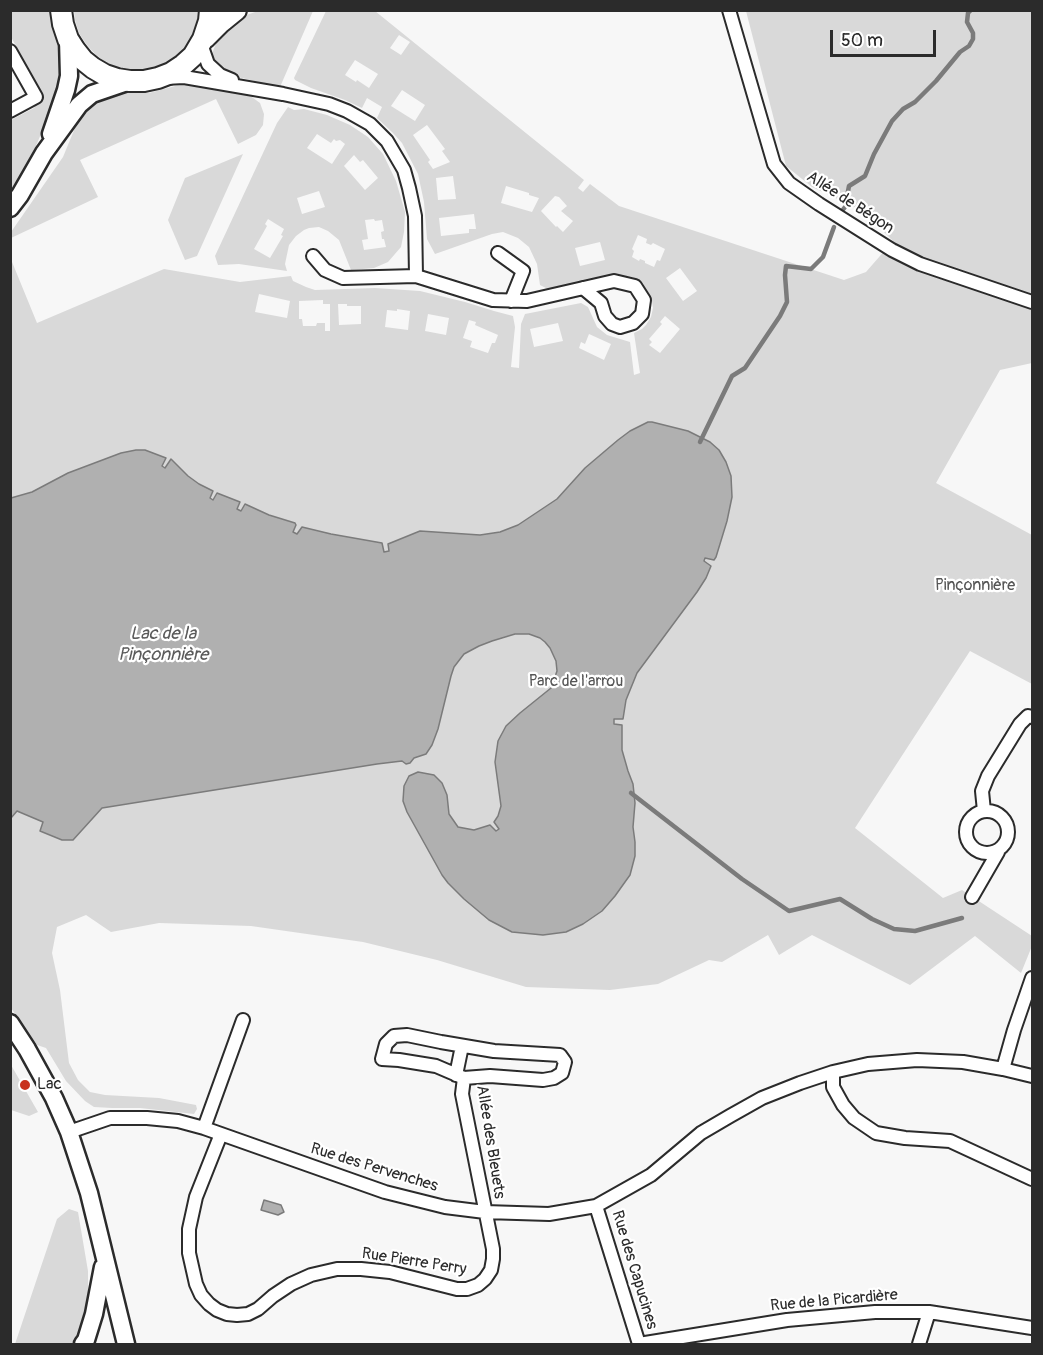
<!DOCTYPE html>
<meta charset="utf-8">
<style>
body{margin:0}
#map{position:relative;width:1043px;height:1355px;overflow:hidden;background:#f7f7f7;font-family:Pangolin,sans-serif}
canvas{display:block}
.frame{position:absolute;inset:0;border:12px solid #2b2b2b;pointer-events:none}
.scale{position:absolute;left:830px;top:30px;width:106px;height:27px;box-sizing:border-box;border:3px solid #2b2b2b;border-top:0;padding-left:8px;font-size:18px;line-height:21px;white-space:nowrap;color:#2b2b2b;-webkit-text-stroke:4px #fff;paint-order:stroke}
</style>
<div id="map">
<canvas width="1043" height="1355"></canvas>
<div class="frame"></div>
<div class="scale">50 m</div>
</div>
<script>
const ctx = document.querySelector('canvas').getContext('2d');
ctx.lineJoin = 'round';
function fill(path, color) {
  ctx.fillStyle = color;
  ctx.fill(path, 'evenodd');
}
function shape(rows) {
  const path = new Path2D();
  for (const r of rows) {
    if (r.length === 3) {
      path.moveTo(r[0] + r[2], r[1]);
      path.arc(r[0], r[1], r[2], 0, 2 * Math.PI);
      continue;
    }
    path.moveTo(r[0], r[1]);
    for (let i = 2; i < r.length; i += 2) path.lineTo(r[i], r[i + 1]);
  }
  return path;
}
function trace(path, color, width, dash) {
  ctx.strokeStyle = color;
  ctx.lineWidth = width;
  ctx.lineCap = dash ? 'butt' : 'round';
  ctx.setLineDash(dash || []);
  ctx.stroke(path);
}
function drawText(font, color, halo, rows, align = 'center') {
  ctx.font = font + ' Pangolin,sans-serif';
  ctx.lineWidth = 4.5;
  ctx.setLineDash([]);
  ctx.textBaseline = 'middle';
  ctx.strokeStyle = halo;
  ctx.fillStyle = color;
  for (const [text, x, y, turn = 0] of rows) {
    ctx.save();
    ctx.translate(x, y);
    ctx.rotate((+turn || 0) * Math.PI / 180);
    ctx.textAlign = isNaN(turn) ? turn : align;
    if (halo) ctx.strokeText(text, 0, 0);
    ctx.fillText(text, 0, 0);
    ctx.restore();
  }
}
fill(shape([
 [11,11,53,11,57,37,64,64,64,87,46,122,25,172,11,190,11,120,34,108,38,101,39,87,11,37],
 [74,11,201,11,196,33,189,45,180,55,169,63,157,68,144,71,131,70,118,68,105,62,95,54,86,44,79,33,75,20],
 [258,11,313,11,280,87,225,74,210,60,216,43,235,19],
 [326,11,375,11,584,180,578,188,583,192,590,184,619,206,844,280,866,272,893,241,863,211,812,187,786,166,746,11,1032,11,1032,363,1000,370,936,483,1032,535,1032,684,970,651,855,828,943,898,962,890,1032,936,1032,946,1021,973,975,936,910,985,812,935,779,955,768,935,722,962,709,960,658,984,610,990,526,987,437,960,363,942,251,926,159,923,111,932,86,915,57,927,52,953,60,990,69,1063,78,1080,90,1092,105,1095,159,1098,196,1105,197,1109,194,1114,140,1108,112,1108,94,1107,85,1101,66,1081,46,1048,37,1045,11,1008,10,257,37,323,164,269,240,282,291,276,293,281,306,287,315,290,375,288,420,291,465,302,494,311,513,316,515,327,511,367,519,368,521,324,525,314,581,303,588,307,597,327,607,335,630,342,634,375,640,373,634,333,642,329,646,325,651,317,653,308,652,301,643,284,632,277,616,275,548,289,540,285,537,264,529,247,518,238,503,232,492,234,435,254,427,239,424,202,418,174,402,143,393,133,377,118,382,107,367,98,362,108,345,100,311,88,295,80,294,78],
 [399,35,410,42,401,55,390,48],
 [355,60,378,74,369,88,357,80,356,82,345,75],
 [402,90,425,105,415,121,391,106],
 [427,125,445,149,442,151,450,162,433,169,428,162,430,160,413,135],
 [453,176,456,199,438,200,436,178],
 [506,186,529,193,529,195,539,198,532,212,501,203],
 [555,196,559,197,567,206,561,211,573,221,563,232,557,226,556,227,541,211],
 [474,214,476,229,469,229,469,233,441,236,439,218],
 [638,235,647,239,646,243,651,245,653,243,665,249,660,261,657,260,654,267,645,263,645,261,640,259,639,261,632,257,634,251,632,249],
 [600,242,605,260,580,266,575,248],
 [680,268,697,291,683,301,666,278],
 [259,294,290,301,287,318,255,312],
 [323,300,323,304,330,304,330,331,325,331,325,323,317,323,316,326,303,326,302,319,299,319,299,301],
 [338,304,347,304,347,306,361,306,361,324,339,325],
 [397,309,410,311,408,330,385,327,387,310,397,311],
 [428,314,449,318,446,335,425,331],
 [665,316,680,329,660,353,649,345,652,342,649,339,662,324,660,322],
 [469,320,476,322,475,325,498,335,495,343,492,343,488,353,470,347,472,341,463,338],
 [558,323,563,341,534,347,530,329],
 [589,334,611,344,604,360,579,348,581,342,585,344],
 [188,84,237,92,249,95,260,103,264,114,263,125,256,135,238,144,216,99,80,160,98,197,11,238,11,232,63,157,77,123,92,106,106,95,126,92,149,93,179,85],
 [288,107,294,110,304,109,327,115,350,125,368,137,383,154,396,181,405,212,404,232,401,247,388,262,374,268,351,270,339,240,328,231,319,227,309,228,304,230,296,236,289,245,285,264,287,271,239,264,218,265,215,256,277,123],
 [317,134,331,143,334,139,336,141,340,140,345,144,332,164,307,148],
 [354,155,360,162,363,160,378,178,365,190,344,166],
 [319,191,325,207,302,214,297,198],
 [268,219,284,229,281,235,283,236,270,258,254,249,267,226,265,224],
 [374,219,375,221,382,220,384,231,381,232,382,239,384,239,386,247,364,250,362,240,368,239,365,220],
 [243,154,197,256,185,260,168,220,185,178],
 [11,1065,38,1112,29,1116,11,1110],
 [69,1209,78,1212,88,1271,88,1295,79,1332,72,1344,15,1344,57,1219]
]), '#d9d9d9');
const water = shape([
 [648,422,652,422,688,431,710,442,719,450,726,462,731,476,732,497,727,521,716,557,714,560,705,558,704,561,711,566,706,578,697,592,637,673,626,700,623,719,614,719,614,724,622,725,622,750,628,771,633,784,635,803,633,827,635,842,635,856,630,875,615,896,602,911,583,924,566,932,543,935,512,932,489,920,464,899,448,883,442,875,407,812,403,801,404,786,409,776,418,772,434,775,442,783,447,795,449,814,458,827,474,830,490,825,496,831,499,829,494,822,498,816,501,806,495,762,498,741,506,726,520,713,551,688,557,671,556,661,550,648,545,642,540,638,529,634,515,634,492,641,479,646,464,654,454,667,451,676,438,729,432,745,426,754,414,758,410,763,406,764,402,761,377,764,102,808,73,840,62,840,40,831,43,822,17,811,11,818,11,498,32,492,68,473,121,453,136,450,145,450,166,458,162,466,165,468,171,459,188,476,199,484,213,491,210,498,213,500,217,493,240,502,237,509,241,511,245,504,269,515,295,523,296,525,293,532,297,534,302,527,331,534,382,543,384,552,389,551,388,544,420,531,480,535,500,532,518,525,557,499,585,468,618,440,630,431,648,422],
 [264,1200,281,1205,284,1212,278,1215,261,1210,264,1200]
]);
fill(water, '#b0b0b0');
trace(water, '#7b7b7b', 1.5);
trace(shape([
 [842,211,845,207,849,186,865,176,874,154,892,121,903,109,915,102,936,81,960,52,969,46,973,39,973,33,967,22,968,13,971,10],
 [700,442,732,376,745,368,780,316,787,302,785,275,786,266,811,269,823,257,834,227],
 [631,793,742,879,789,911,840,899,872,919,894,929,915,931,962,918]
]), '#7b7b7b', 4.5);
const minor = shape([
 [729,10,774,164,789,183,819,204,892,250,920,264,1032,302],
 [201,44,208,64,220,75,232,80],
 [10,51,36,97,10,111],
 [165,78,184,77,283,94,329,104,347,111,370,124,387,141,397,158,404,170,409,188,415,216,416,276],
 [498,253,523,271,511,301],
 [313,256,325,270,343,278,416,276,493,300,527,301,614,281,635,286,644,300,642,314,633,323,620,327,612,324,605,316,601,303,583,288],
 [987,832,21],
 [984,811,982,791,988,776,1020,724,1028,716,1032,717],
 [972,897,998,852],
 [407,1035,441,1042,494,1051,560,1055,565,1062,562,1073,554,1078,543,1080,490,1076,464,1078,436,1066,399,1060,382,1059,386,1044,394,1036,407,1035],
 [1003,1069,1014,1030,1032,978],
 [833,1072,833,1087,843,1105,854,1118,876,1133,905,1138,950,1141,1032,1179],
 [456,1075,462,1046],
 [204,1128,243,1020],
 [69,1132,110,1118,147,1118,178,1121,204,1128,385,1192,445,1207,485,1212,549,1214,596,1206,651,1175,701,1133,730,1116,762,1098,800,1083,833,1072,868,1064,917,1060,963,1062,1003,1069,1032,1076],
 [221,1134,196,1197,189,1229,189,1253,196,1284,201,1295,209,1304,217,1310,227,1314,237,1315,248,1314,258,1309,273,1296,291,1284,311,1275,337,1269,361,1269,390,1272,457,1289,467,1289,478,1285,485,1279,491,1270,493,1259,493,1249,462,1094,464,1078],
 [596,1206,639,1344],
 [639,1344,787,1320,875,1312,929,1312,1032,1328],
 [919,1344,929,1312]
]);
const secondary = shape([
 [51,134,66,90,69,76,68,39],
 [10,208,20,195,44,153,79,105,92,94,130,81],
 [10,1023,27,1049,54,1098,69,1132,89,1193,126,1344],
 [83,1344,86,1340,94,1314,103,1267]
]);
const primary = shape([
 [61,10,63,24,68,39,75,50,83,60,93,68,105,75,117,79,130,81,144,81,158,78,171,73,183,65,193,56,203,39,209,21,210,10],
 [205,38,220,23,236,10]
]);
trace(minor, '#2b2b2b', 16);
trace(secondary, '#2b2b2b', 21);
trace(primary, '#2b2b2b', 24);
trace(minor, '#fff', 12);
trace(secondary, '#fff', 16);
trace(primary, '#fff', 20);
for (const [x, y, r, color] of [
 [25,1085,6,"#c8321e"]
]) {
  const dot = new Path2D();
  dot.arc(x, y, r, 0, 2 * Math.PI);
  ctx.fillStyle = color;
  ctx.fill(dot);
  trace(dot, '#fff', 2);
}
drawText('16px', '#2b2b2b', '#fff', [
 ["Allée de Bégon",850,203,33],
 ["Allée des Bleuets",490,1142,81],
 ["Rue des Pervenches",374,1168,17],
 ["Rue Pierre Perry",414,1262,9],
 ["Rue des Capucines",634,1270,73],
 ["Rue de la Picardière",834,1301,-5]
]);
drawText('16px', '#565656', '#fff', [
 ["Pinçonnière",975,586],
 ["Parc de l'arrou",576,682]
]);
drawText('16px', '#2b2b2b', '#fff', [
 ["Lac",37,1085]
], 'left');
drawText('italic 18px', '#5a5a5a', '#fff', [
 ["Lac de la",163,634],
 ["Pinçonnière",163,655]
]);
</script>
